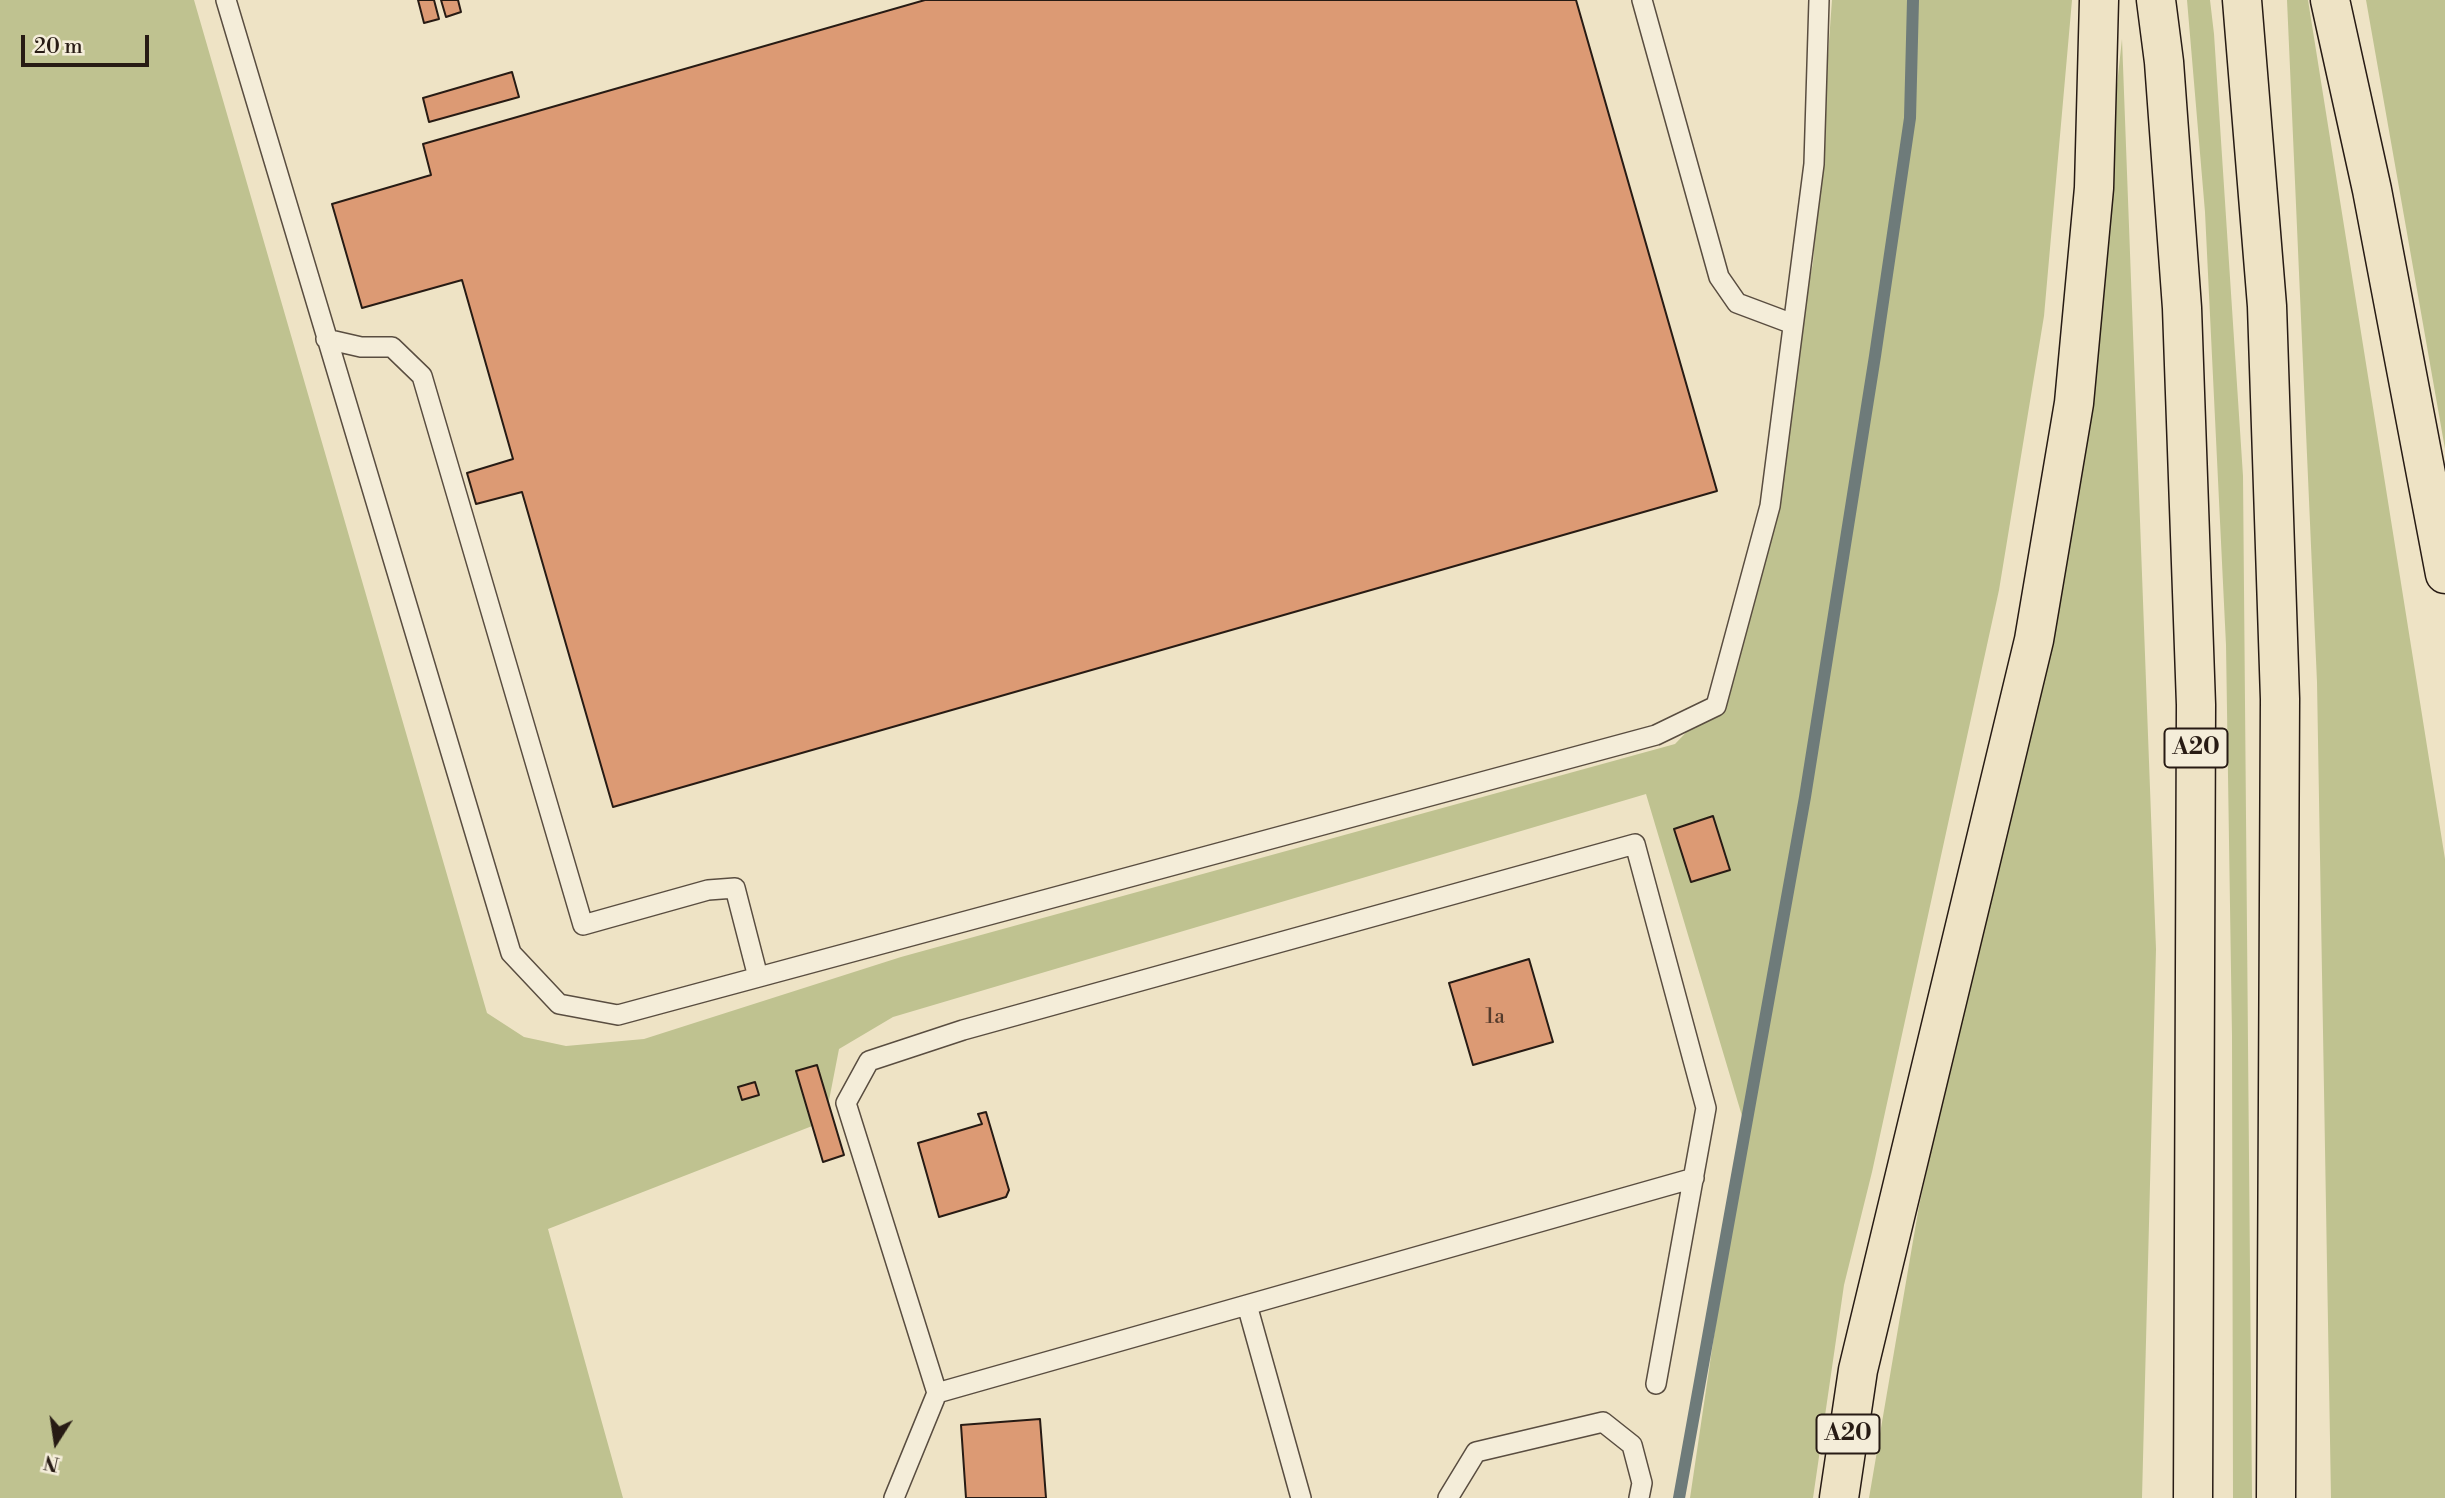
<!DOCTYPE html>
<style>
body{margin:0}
#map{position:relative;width:2445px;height:1498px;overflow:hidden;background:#eee3c5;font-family:"Libre Bodoni",serif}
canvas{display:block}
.north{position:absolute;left:21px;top:1407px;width:70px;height:70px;-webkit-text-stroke:5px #f4edd9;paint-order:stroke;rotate:192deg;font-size:19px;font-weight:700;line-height:28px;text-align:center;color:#271b14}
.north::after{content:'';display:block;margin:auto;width:24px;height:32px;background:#271b14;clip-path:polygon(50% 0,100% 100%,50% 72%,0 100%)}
.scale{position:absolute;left:21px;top:35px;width:128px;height:32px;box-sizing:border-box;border:4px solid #271b14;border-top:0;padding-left:9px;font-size:21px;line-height:24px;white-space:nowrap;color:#271b14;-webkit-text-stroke:5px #f4edd9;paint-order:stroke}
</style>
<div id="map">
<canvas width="2445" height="1498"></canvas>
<div class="north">N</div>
<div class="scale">20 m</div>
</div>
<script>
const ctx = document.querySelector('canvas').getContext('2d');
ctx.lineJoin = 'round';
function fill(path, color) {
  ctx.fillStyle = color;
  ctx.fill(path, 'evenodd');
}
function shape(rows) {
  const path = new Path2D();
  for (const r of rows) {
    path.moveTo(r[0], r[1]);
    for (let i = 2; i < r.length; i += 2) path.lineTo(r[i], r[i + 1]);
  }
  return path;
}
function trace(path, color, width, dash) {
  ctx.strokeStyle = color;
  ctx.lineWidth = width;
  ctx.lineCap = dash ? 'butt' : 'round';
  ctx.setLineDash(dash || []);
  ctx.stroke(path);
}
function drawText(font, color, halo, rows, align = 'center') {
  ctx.font = font + ' "Libre Bodoni",serif';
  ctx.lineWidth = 7;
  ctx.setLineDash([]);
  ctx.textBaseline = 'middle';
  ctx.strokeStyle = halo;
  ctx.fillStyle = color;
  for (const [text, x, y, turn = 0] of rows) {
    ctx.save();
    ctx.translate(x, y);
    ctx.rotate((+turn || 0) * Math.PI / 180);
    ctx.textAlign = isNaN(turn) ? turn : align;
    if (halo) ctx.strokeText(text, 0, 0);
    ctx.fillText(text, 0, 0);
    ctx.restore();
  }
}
fill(shape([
 [0,0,194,0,487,1013,524,1037,566,1046,644,1039,901,957,1675,744,1699,719,1737,638,1813,263,1832,0,2072,0,2044,316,1999,590,1872,1172,1844,1285,1813,1498,1690,1498,1745,1126,1646,794,893,1017,839,1049,825,1121,548,1229,623,1498,0,1498],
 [2187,0,2210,0,2214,34,2243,476,2252,1498,2233,1498,2232,1036,2226,645,2205,212],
 [2287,0,2308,0,2445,859,2445,1498,2331,1498,2317,682],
 [2366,0,2445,0,2445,449],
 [2122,39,2156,949,2142,1498,1869,1498,1919,1206,1988,895,2078,445]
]), '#bfc290');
trace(shape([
 [1679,1498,1805,797,1875,356,1910,118,1913,0]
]), '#6e7b7a', 12);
const building = shape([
 [418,0,434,0,439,19,424,23,418,0],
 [441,0,458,0,461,12,446,17,441,0],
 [925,0,1576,0,1717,491,613,807,522,492,476,504,467,473,513,459,462,280,362,308,332,204,431,175,423,144,925,0],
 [512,72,519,97,429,122,423,98,512,72],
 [1713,816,1730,870,1691,882,1674,829,1713,816],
 [1529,959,1553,1042,1473,1065,1449,983,1529,959],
 [817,1065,844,1155,823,1162,796,1071,817,1065],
 [755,1082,759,1095,742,1100,738,1087,755,1082],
 [986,1112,1009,1190,1006,1197,939,1217,918,1143,982,1124,978,1114,986,1112],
 [1040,1419,1046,1498,966,1498,961,1425,1040,1419]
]);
fill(building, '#dc9a74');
trace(building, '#271b14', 2);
const service = shape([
 [226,0,511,953,559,1004,618,1015,1656,735,1716,706,1770,506,1814,164,1819,0],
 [1642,0,1719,277,1737,303,1793,324],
 [326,339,361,347,392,347,422,376,583,925,708,890,735,888,758,977],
 [1247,1305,1301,1498],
 [937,1393,1694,1178],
 [894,1498,937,1393,846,1103,869,1061,963,1030,1635,844,1706,1108,1656,1384],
 [1448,1498,1476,1452,1603,1422,1632,1445,1642,1483,1639,1498]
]);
const motorway = shape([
 [2156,0,2164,62,2182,308,2196,705,2193,1498],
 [2242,0,2267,306,2280,699,2276,1498],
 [2330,0,2372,190,2445,574],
 [1839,1498,1858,1370,2034,640,2074,403,2094,188,2099,0]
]);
trace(service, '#594d40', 22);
trace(motorway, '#271b14', 41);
trace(service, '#f4edd9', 19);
trace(motorway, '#eee3c5', 38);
drawText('21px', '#543b2c', null, [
 ["1a",1495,1018]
]);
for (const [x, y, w] of [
 [2196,748,63],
 [1848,1434,63]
]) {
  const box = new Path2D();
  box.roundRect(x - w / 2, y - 19.5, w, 39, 5);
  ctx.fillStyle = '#f4edd9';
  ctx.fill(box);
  trace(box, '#271b14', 2);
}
drawText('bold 23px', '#271b14', null, [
 ["A20",2196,748],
 ["A20",1848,1434]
]);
</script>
